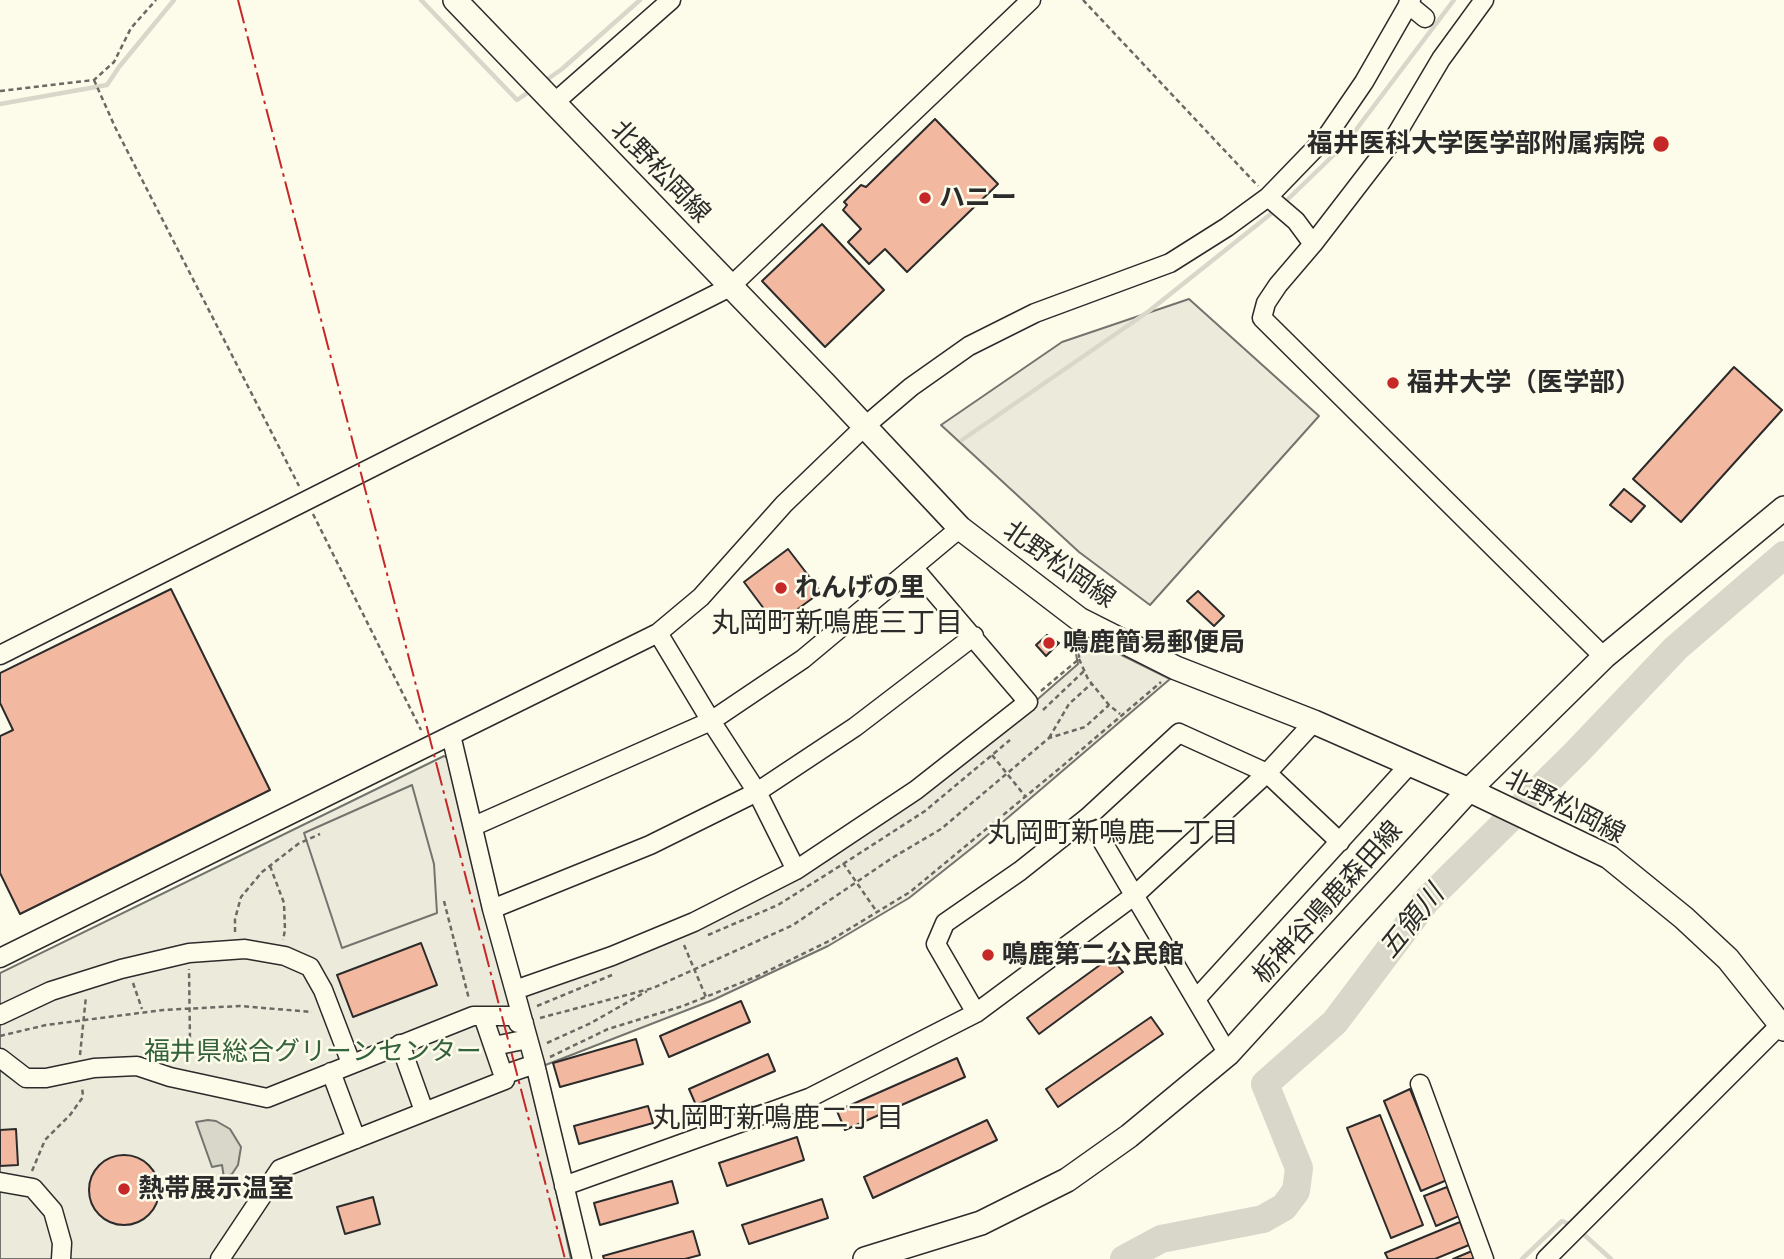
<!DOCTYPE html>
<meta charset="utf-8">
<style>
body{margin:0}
canvas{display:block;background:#fdfbea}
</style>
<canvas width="1784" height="1259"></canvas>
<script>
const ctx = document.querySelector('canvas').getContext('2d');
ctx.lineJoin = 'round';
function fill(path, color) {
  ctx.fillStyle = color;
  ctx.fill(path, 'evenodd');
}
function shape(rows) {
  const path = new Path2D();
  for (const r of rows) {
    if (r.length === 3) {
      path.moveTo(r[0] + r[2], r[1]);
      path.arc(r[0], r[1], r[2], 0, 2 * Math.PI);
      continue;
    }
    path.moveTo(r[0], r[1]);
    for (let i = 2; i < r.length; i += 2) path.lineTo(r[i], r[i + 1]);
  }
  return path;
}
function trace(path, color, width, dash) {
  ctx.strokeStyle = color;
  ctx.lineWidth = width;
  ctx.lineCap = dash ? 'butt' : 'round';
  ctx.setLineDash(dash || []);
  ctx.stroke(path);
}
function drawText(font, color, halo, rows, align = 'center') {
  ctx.font = font + ' Figtree,"Noto Sans JP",sans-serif';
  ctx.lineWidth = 5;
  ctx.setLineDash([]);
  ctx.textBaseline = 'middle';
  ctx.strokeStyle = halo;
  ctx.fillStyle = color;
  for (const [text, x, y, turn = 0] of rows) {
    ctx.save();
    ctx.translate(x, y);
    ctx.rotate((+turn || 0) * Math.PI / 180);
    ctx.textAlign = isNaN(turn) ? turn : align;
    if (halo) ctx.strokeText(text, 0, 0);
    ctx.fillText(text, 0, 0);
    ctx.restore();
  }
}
const green = shape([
 [1071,630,1170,679,977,844,909,898,828,946,713,1000,530,1071,571,1259,0,1259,0,973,444,756,451,760,515,1000,670,942,828,860,908,805,976,753,1078,664,1071,630]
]);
fill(green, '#ecebdb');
trace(green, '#74746e', 2);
const parking = shape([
 [1189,299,1319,416,1150,605,1079,552,941,425,1062,342,1189,299],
 [412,785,434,864,437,913,342,948,304,833,412,785]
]);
fill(parking, '#eceadb');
trace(parking, '#74746e', 2);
const water = shape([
 [208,1120,216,1121,230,1129,241,1147,238,1165,232,1174,224,1178,222,1165,212,1167,196,1122,208,1120]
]);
fill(water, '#d8d7c9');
trace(water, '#74746e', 2);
trace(shape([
 [421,0,517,100,532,90],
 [545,81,562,69,640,0],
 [0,104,107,85,119,67,174,0],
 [1284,203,1346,143,1454,0],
 [962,440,1149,311,1277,209],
 [1580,1231,1611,1259],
 [1522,1259,1562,1221,1573,1226]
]), '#d8d7c9', 4.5);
trace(shape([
 [1124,1259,1161,1239,1263,1219,1284,1207,1296,1191,1299,1168,1265,1084,1335,1022,1426,901,1577,752,1676,648,1784,555]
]), '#d8d7c9', 28);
const building = shape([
 [935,119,998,184,907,272,885,249,869,264,848,242,861,229,843,210,847,205,844,202,861,185,866,187,935,119],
 [822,224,884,290,825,347,762,281,822,224],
 [1734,367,1782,410,1681,522,1633,479,1734,367],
 [1624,489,1645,506,1631,522,1610,505,1624,489],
 [788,549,821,592,776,625,744,582,788,549],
 [171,589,270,790,20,914,0,873,0,736,13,730,0,703,0,673,171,589],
 [1198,591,1224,616,1214,626,1187,601,1198,591],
 [1047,635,1059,643,1046,656,1036,645,1047,635],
 [421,943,437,985,353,1017,337,975,421,943],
 [1111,957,1123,972,1039,1034,1027,1018,1111,957],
 [741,1001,750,1022,669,1057,660,1036,741,1001],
 [1151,1017,1163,1034,1058,1107,1046,1089,1151,1017],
 [636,1039,643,1064,560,1087,553,1063,636,1039],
 [768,1054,775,1071,696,1105,689,1089,768,1054],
 [957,1058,965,1077,845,1130,837,1111,957,1058],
 [1410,1089,1447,1180,1421,1191,1384,1101,1410,1089],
 [648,1106,653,1123,579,1144,574,1126,648,1106],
 [1380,1115,1423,1225,1391,1238,1347,1128,1380,1115],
 [987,1120,997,1140,873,1198,864,1177,987,1120],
 [16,1129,18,1165,0,1166,0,1130,16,1129],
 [797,1137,804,1160,727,1186,719,1163,797,1137],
 [124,1190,35],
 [672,1181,678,1203,600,1225,594,1203,672,1181],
 [1447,1187,1459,1216,1436,1226,1424,1196,1447,1187],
 [373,1197,380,1224,345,1234,337,1207,373,1197],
 [822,1199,828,1218,749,1244,742,1225,822,1199],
 [1460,1222,1469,1245,1435,1259,1388,1259,1385,1253,1460,1222],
 [693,1231,700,1255,685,1259,604,1259,603,1256,693,1231],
 [1472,1251,1475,1259,1453,1259,1472,1251]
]);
fill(building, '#f2b8a0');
trace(building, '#2b2b2b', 2);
const minor = shape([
 [1484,0,1441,59,1393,140,1313,244,1278,285,1266,303,1262,318,1604,657],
 [1408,4,1425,18],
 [555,102,671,0],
 [1268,197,1296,221,1313,244],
 [658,633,711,721,757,792,796,870],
 [0,655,730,287,1031,0],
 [451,735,492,909,535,1064,582,1259],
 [1088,817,1228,1054],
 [474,826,711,721,803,659,960,528],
 [492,909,650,845,757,792,855,727,974,636],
 [0,958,658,633,701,597,784,504,864,427,911,387,969,346,1035,313,1170,263,1227,227,1268,197,1327,136,1364,82,1411,0],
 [515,990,612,956,694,922,796,870,916,790,1028,702,913,567],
 [1196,999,1410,764],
 [976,1013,936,944,945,923,1020,871,1088,817,1179,733,1267,773,1340,842],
 [0,1015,51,991,121,969,189,953,245,949,285,956,310,967,323,990,351,1063],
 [400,1044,424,1111],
 [494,1046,528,1039],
 [0,1058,26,1078,46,1078,94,1068,137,1066,170,1077,267,1098,473,1016,516,1016,518,1023,524,1023],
 [331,1072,356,1139],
 [503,1075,535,1064],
 [1420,1084,1484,1259],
 [0,1182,33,1188,53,1211,62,1243,61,1259],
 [564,1186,809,1098,976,1013,1135,895,1267,773,1314,722],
 [220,1259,280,1169,505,1080,483,1016],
 [1546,1259,1784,1021]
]);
const major = shape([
 [455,0,825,384,960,528,1079,619,1176,668,1314,722,1469,790,1609,857,1684,918,1728,959,1784,1029],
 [865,1259,981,1223,1067,1180,1129,1136,1228,1054,1469,790,1604,657,1784,508]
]);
trace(minor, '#2b2b2b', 21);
trace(major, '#2b2b2b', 26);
trace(shape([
 [1083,0,1258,186],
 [94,80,115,127,299,486],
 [0,91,94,80,114,62,131,28,156,0],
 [313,514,421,730],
 [1079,659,1088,679,1109,705,1120,714],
 [1041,691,1079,659,1079,642],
 [1043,710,1084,671],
 [1049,738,1069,704,1091,684],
 [992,755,1025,796],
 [843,863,877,912],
 [270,866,284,903,285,930,283,940],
 [444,901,469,999],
 [235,932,235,919,241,897,262,872,298,844,320,834],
 [708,935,778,905,843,864,925,811,1010,740],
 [684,945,706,997],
 [133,983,142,1009],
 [537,1006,612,975],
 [540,1018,653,988,793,925,892,858,941,829,1049,738,1085,727,1109,705],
 [0,1036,46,1025,163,1010,240,1006,312,1012],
 [547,1043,591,1023,647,991],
 [80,1055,86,996],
 [550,1057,608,1029,683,1006,758,976,831,940,910,892,1060,768,1161,682],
 [187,1063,190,1040,189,969],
 [32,1171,45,1140,70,1115,83,1097,82,1086]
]), '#6a6964', 2.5, [5, 3.5]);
trace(minor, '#fdfbea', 18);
trace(major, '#fdfbea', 23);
trace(shape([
 [238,0,565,1259]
]), '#c62828', 2, [24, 5, 3.5, 5]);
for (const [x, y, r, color] of [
 [1661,144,9,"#c62828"],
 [925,198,7,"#c62828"],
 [1393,383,7,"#c62828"],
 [781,588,7,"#c62828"],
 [1049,643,7,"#c62828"],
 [988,955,7,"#c62828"],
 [124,1189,7,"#c62828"]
]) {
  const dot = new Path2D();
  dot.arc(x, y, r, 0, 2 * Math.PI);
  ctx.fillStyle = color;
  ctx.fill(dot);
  trace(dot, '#fdfbea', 2.5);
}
drawText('bold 26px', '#2b2b2b', '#fdfbea', [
 ["福井医科大学医学部附属病院",1645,144,"right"],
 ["ハニー",939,198],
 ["福井大学（医学部）",1407,383],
 ["れんげの里",795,588],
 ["鳴鹿簡易郵便局",1063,643],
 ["鳴鹿第二公民館",1002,955],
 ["熱帯展示温室",138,1189]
], 'left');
drawText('26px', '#2b2b2b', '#fdfbea', [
 ["北野松岡線",660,172,46],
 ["北野松岡線",1059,565,35],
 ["北野松岡線",1565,807,27],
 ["栃神谷鳴鹿森田線",1328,903,-48]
]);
drawText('26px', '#34623c', '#fdfbea', [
 ["福井県総合グリーンセンター",313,1052]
]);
drawText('28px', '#2b2b2b', '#fdfbea', [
 ["丸岡町新鳴鹿三丁目",837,624],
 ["丸岡町新鳴鹿一丁目",1113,834],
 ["丸岡町新鳴鹿二丁目",778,1119]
]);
drawText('italic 28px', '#2b2b2b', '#fdfbea', [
 ["五領川",1412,922,-51]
]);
</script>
